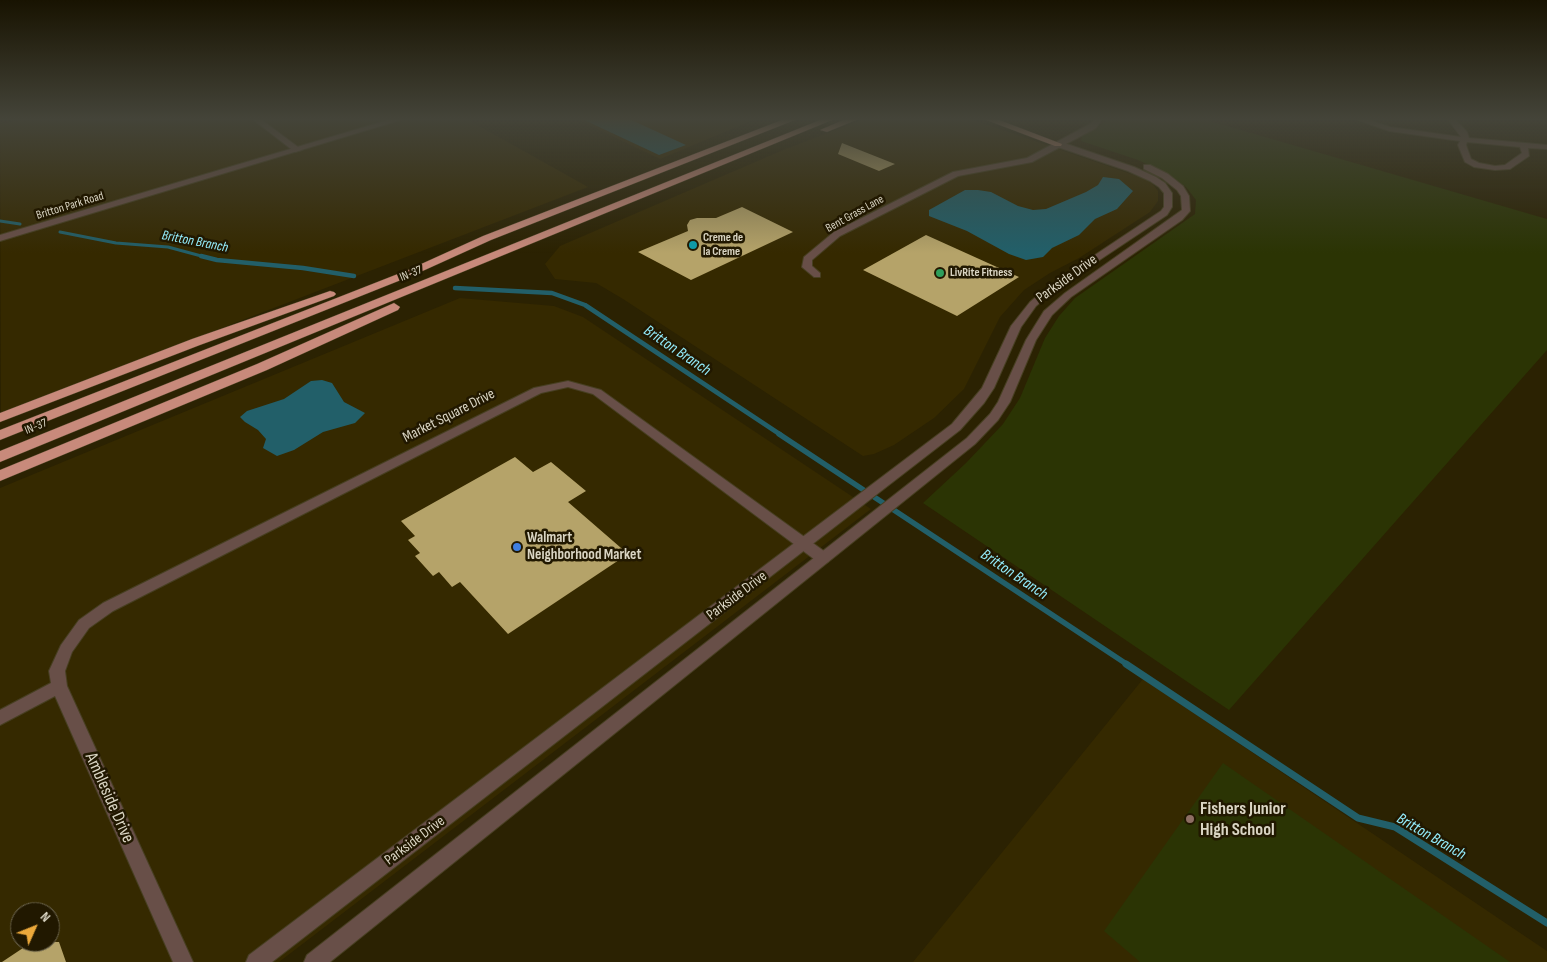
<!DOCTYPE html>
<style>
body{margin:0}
#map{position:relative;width:1547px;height:962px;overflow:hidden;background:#2b2202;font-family:"Sofia Sans Condensed",sans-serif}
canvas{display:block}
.north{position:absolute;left:10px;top:902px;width:50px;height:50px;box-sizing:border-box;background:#211800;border:1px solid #6b644e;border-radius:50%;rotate:46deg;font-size:14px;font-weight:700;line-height:20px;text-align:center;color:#dad5c3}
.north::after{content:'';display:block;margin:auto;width:18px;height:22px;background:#eca93b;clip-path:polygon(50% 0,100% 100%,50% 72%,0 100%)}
</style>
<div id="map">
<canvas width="1547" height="962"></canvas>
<div class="north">N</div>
</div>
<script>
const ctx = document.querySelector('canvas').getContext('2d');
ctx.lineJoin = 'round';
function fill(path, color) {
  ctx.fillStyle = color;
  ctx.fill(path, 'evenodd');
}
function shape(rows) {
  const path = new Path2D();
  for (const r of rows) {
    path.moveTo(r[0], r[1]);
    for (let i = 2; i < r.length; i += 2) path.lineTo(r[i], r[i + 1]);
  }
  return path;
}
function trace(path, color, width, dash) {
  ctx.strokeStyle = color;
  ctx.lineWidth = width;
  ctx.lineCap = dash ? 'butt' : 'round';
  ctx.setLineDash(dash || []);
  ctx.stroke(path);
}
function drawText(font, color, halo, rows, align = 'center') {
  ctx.font = font + ' "Sofia Sans Condensed",sans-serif';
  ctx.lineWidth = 5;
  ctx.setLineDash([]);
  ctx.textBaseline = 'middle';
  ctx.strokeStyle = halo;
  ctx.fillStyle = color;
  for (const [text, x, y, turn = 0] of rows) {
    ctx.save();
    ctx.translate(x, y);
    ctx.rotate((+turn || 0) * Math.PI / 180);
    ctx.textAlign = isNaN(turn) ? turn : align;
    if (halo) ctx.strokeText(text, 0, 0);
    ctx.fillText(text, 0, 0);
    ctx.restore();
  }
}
fill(shape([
 [25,118,465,118,588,187,1,413,0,124],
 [574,118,759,118,660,159],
 [866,118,968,118,1140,177,1152,183,1158,191,1158,201,1150,212,1079,258,1050,273,1024,290,1000,317,964,389,934,418,894,445,874,454,863,456,623,299,596,283,555,279,545,264,560,246,783,150],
 [460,298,554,306,583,317,871,509,279,962,0,962,0,488],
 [20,912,50,912,50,942,20,942],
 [1143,679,1547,951,1547,962,913,962]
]), '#352900');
fill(shape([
 [1105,118,1200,118,1547,219,1547,350,1229,710,923,503,966,463,1003,424,1020,398,1045,338,1059,316,1075,298,1195,214,1196,200,1186,187,1170,175,1138,160,1081,141,1082,136,1104,123],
 [1223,763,1510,962,1140,962,1104,931]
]), '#2b3404');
fill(shape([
 [580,118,627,118,686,145,659,155],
 [1103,177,1119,179,1133,191,1117,209,1095,219,1079,235,1052,248,1043,257,1026,260,1009,254,967,231,929,216,929,210,965,190,978,190,991,192,1018,206,1033,210,1046,209,1086,192,1098,185],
 [322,380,332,383,344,402,365,413,355,423,323,432,294,450,277,456,263,448,266,439,258,430,245,422,240,417,247,411,284,399,311,381]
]), '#225f69');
trace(shape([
 [0,221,20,224],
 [60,232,116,243,168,247,205,257]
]), '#225f69', 3);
trace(shape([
 [201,256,217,260,303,268,354,276],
 [455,288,552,293,585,305,781,435]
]), '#225f69', 4.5);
trace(shape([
 [779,434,1128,665]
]), '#225f69', 5.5);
trace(shape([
 [1126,664,1358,818,1395,827,1547,923]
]), '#225f69', 7);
fill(shape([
 [842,143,895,164,879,171,838,154],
 [742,207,793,232,691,280,638,252,688,231,687,225,690,220,697,218,716,218],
 [926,235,1019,277,957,316,863,270],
 [515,457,533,472,551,462,586,491,568,502,628,554,508,634,460,582,452,587,439,572,433,576,415,556,420,553,408,540,415,536,401,521],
 [32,942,59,942,66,962,2,962]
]), '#b5a369');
const minor = shape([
 [251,118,259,118,302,150,295,152,251,118],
 [1096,118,1103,118,1096,128,1032,162,958,176,840,236,812,260,812,266,820,273,820,277,814,277,802,267,804,257,834,232,953,172,1027,158,1090,124,1096,118],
 [1352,118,1363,118,1390,127,1461,137,1447,118,1454,118,1467,132,1469,138,1547,145,1547,149,1528,148,1529,156,1510,169,1495,170,1474,167,1465,162,1458,145,1460,141,1389,131,1352,118],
 [1467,142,1520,147,1522,153,1505,165,1495,166,1479,163,1471,159,1466,145,1467,142],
 [568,381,601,390,828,554,830,558,828,562,823,563,818,562,593,394,568,387,541,393,113,611,89,628,72,652,65,671,67,686,193,962,173,962,55,696,0,725,0,710,51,683,49,671,61,645,79,620,103,603,534,388,568,381]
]);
const tertiary = shape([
 [395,118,407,118,0,241,0,235,395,118],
 [1055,142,1061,142,1134,167,1156,177,1165,183,1172,193,1172,207,1167,215,1056,289,1036,306,1021,327,994,388,984,403,960,430,272,962,246,962,249,955,952,424,982,388,1011,326,1030,302,1050,285,1161,211,1164,207,1164,193,1159,187,1150,181,1128,171,1055,146,1055,142],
 [1144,165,1150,165,1168,174,1183,186,1189,196,1190,211,1182,220,1071,297,1052,315,1036,340,1010,402,998,420,975,444,330,962,304,962,307,955,967,438,990,414,998,402,1026,340,1044,311,1065,293,1182,210,1181,196,1177,190,1162,178,1144,169,1144,165]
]);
const motorway = shape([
 [787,118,800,118,491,240,416,274,0,440,0,430,408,270,483,236,787,118],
 [825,118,837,118,0,462,0,451,825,118],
 [848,118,861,118,827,132,820,130,848,118],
 [981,118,994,118,1062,144,1061,146,1055,146,981,118],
 [330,291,334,292,336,294,334,296,200,345,0,422,0,413,192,339,330,291],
 [394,303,400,307,398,310,267,370,0,481,0,470,257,364,394,303]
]);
trace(minor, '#473f21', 2);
trace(tertiary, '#473f21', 2);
trace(motorway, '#473f21', 1);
fill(minor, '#684f48');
fill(tertiary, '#684f48');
fill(motorway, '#c88a7b');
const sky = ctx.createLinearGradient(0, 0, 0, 253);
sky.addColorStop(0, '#181301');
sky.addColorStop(0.47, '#444439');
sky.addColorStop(1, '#44443900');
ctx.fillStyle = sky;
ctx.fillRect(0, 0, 1547, 253);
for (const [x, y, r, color] of [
 [693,245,5,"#0f9aa8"],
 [940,273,5,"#2e9e5b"],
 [517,547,5,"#3f7fe0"],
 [1190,819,5,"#8d6e63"]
]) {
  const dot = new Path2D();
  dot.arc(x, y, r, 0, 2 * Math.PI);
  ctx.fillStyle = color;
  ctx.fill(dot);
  trace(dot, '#211800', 2);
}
drawText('12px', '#dad5c3', '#211800', [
 ["Britton Park Road",70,206,-17],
 ["Bent Grass Lane",855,214,-29],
 ["IN-37",411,274,-22],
 ["IN-37",36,427,-22]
]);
drawText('bold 12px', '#dad5c3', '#211800', [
 ["Creme de",703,238],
 ["la Creme",703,252],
 ["LivRite Fitness",950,273]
], 'left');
drawText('italic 14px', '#94edfc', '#211800', [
 ["Britton Branch",195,242,11]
]);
drawText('15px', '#dad5c3', '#211800', [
 ["Parkside Drive",1067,279,-36],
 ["Market Square Drive",449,416,-27],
 ["Parkside Drive",737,596,-37],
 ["Parkside Drive",415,841,-37]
]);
drawText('bold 15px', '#dad5c3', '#211800', [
 ["Walmart",527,538],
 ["Neighborhood Market",527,555]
], 'left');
drawText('italic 16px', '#94edfc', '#211800', [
 ["Britton Branch",677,351,34],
 ["Britton Branch",1014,575,34],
 ["Britton Branch",1431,837,30]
]);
drawText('18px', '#dad5c3', '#211800', [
 ["Ambleside Drive",109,798,66]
]);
drawText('bold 18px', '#dad5c3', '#211800', [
 ["Fishers Junior",1200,809],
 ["High School",1200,830]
], 'left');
</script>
